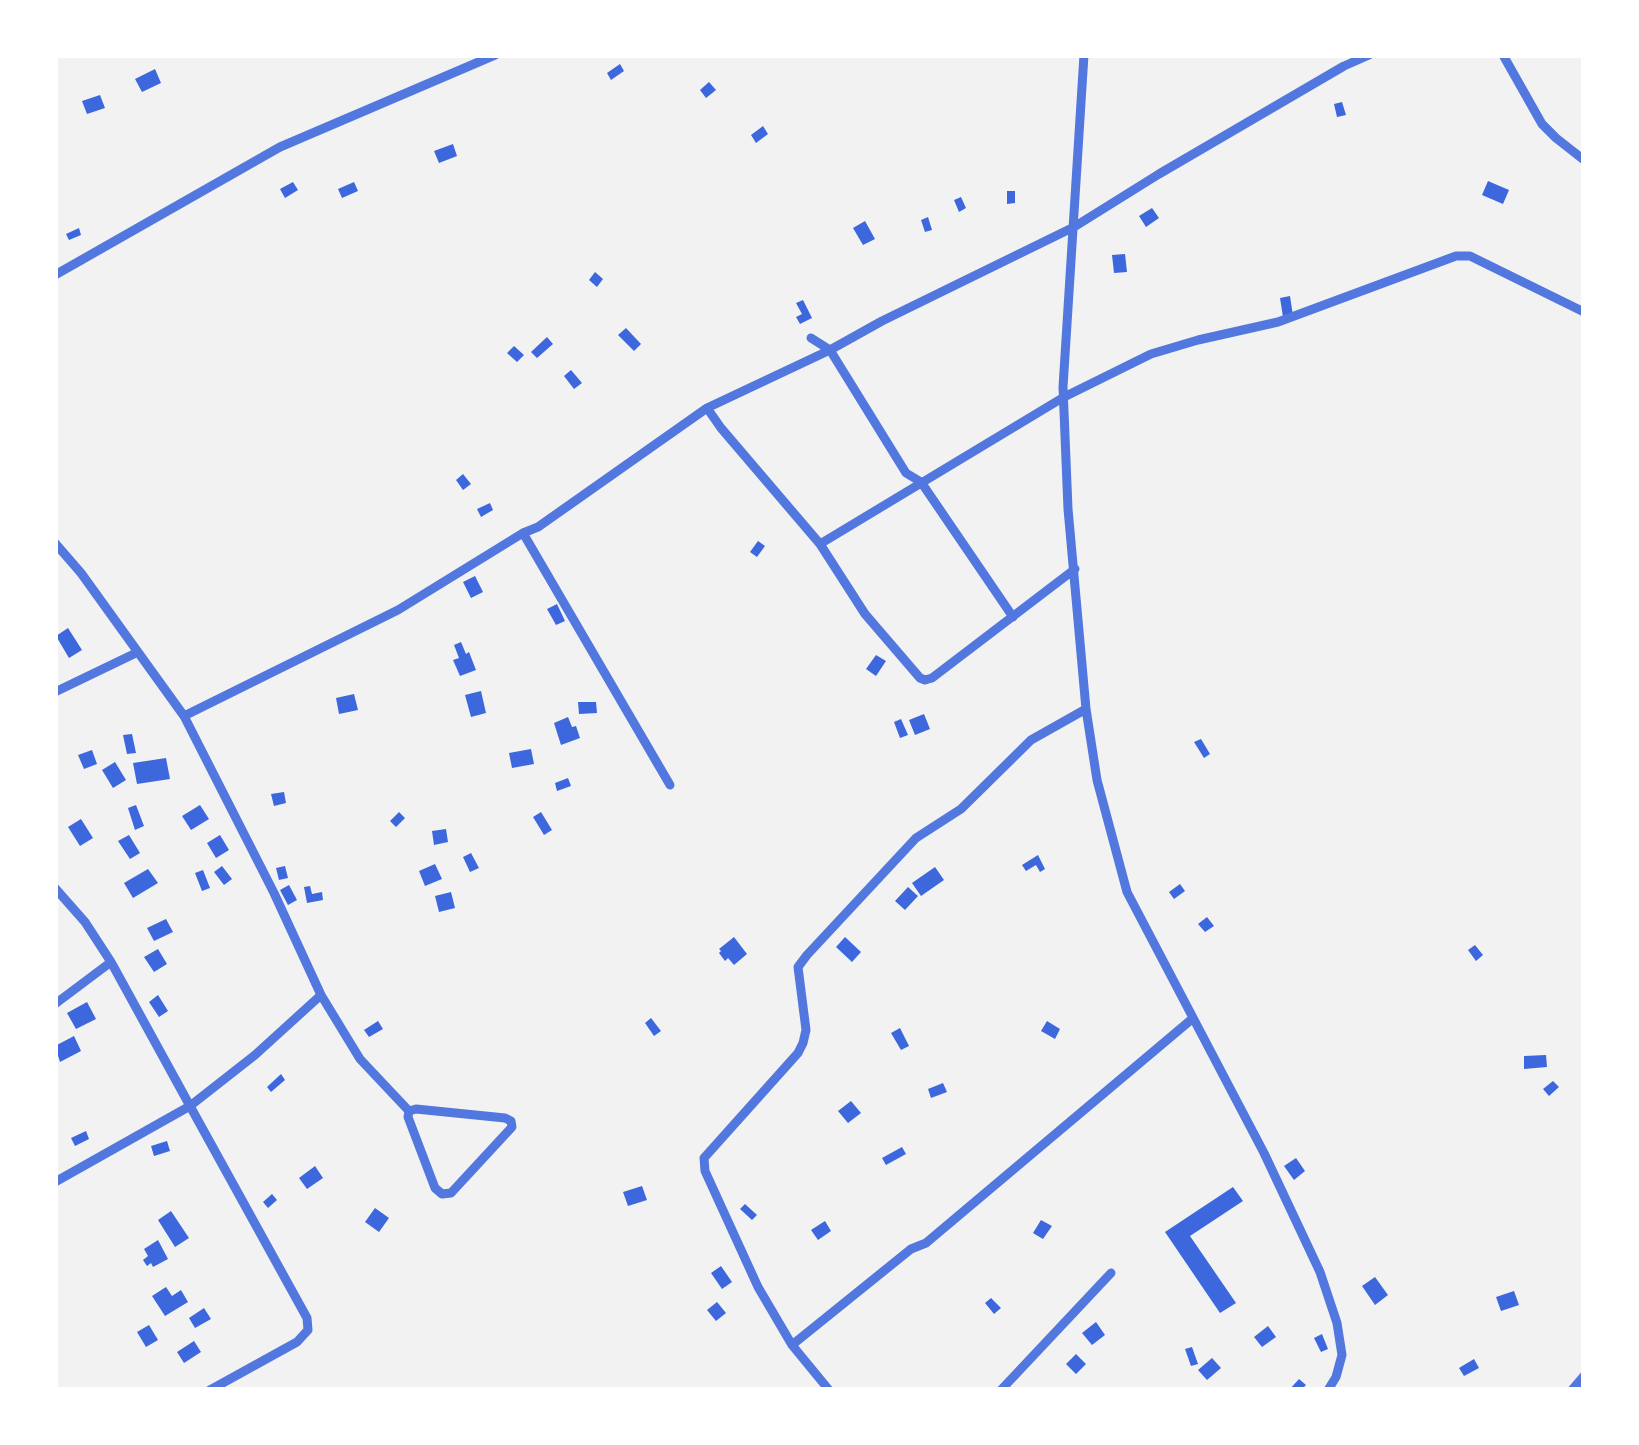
<!DOCTYPE html>
<style>
body{margin:0}
#map{position:relative;width:1639px;height:1445px;overflow:hidden;background:#f2f2f2;font-family:Bitter,serif}
canvas{display:block}
.frame{position:absolute;inset:0;border:58px solid #fff;pointer-events:none}
</style>
<div id="map">
<canvas width="1639" height="1445"></canvas>
<div class="frame"></div>
</div>
<script>
const ctx = document.querySelector('canvas').getContext('2d');
ctx.lineJoin = 'round';
function fill(path, color) {
  ctx.fillStyle = color;
  ctx.fill(path, 'evenodd');
}
function shape(rows) {
  const path = new Path2D();
  for (const r of rows) {
    path.moveTo(r[0], r[1]);
    for (let i = 2; i < r.length; i += 2) path.lineTo(r[i], r[i + 1]);
  }
  return path;
}
function trace(path, color, width, dash) {
  ctx.strokeStyle = color;
  ctx.lineWidth = width;
  ctx.lineCap = dash ? 'butt' : 'round';
  ctx.setLineDash(dash || []);
  ctx.stroke(path);
}
fill(shape([
 [620,64,624,71,611,80,607,73],
 [155,69,161,83,142,92,135,79],
 [709,82,716,90,706,98,700,90],
 [100,95,105,108,87,114,82,101],
 [1342,102,1346,115,1337,117,1334,104],
 [763,126,768,134,756,143,751,135],
 [453,144,457,156,439,163,434,151],
 [1488,181,1509,190,1503,204,1482,195],
 [293,182,298,190,285,198,280,189],
 [354,182,358,191,342,198,338,189],
 [1007,191,1015,191,1015,203,1007,204],
 [961,197,966,208,959,212,954,200],
 [1152,208,1159,218,1146,227,1139,216],
 [928,217,932,230,925,232,921,220],
 [865,221,875,239,863,245,853,228],
 [79,228,81,235,69,240,66,234],
 [1125,254,1127,272,1114,273,1112,255],
 [595,272,603,279,597,287,589,280],
 [1290,296,1293,316,1283,317,1280,298],
 [803,300,812,318,800,324,796,317,802,314,796,303],
 [626,328,641,344,634,351,618,335],
 [547,337,553,344,537,358,531,352],
 [514,346,524,355,517,362,507,353],
 [571,370,582,383,574,389,564,376],
 [463,474,471,484,463,490,456,480],
 [490,503,493,510,481,517,477,509],
 [758,541,765,546,757,557,750,552],
 [475,576,483,592,471,598,463,582],
 [557,604,565,621,556,625,547,609],
 [68,628,82,650,69,658,56,636],
 [461,642,466,654,469,652,476,670,460,676,453,660,459,658,454,645],
 [876,655,886,661,876,676,866,669],
 [481,691,486,713,471,717,465,695],
 [354,694,358,710,339,714,336,698],
 [578,702,596,702,597,713,579,714],
 [924,714,930,729,915,735,909,720],
 [568,717,572,727,576,726,580,738,561,745,554,723],
 [901,719,908,735,900,738,894,722],
 [132,734,136,753,127,754,123,735],
 [1201,739,1210,754,1204,758,1194,742],
 [531,749,534,764,512,768,509,753],
 [92,750,97,764,84,769,78,755],
 [166,758,170,779,137,784,133,763],
 [115,762,126,780,113,788,102,770],
 [568,778,571,786,557,791,555,783],
 [284,792,286,803,274,806,271,794],
 [136,805,144,826,135,830,128,808],
 [200,805,209,819,191,830,182,816],
 [399,812,405,818,396,827,390,821],
 [541,812,552,830,544,835,533,817],
 [81,819,93,838,80,846,68,827],
 [446,829,448,842,434,845,432,831],
 [129,835,140,853,130,859,118,841],
 [220,835,229,850,216,858,207,843],
 [471,853,479,868,470,872,463,857],
 [1038,855,1045,869,1040,872,1036,865,1026,871,1022,865],
 [435,864,442,879,425,886,419,871],
 [222,866,232,879,224,885,214,872],
 [285,866,288,878,279,880,276,868],
 [935,867,944,880,921,896,912,883],
 [148,869,158,883,133,898,124,883],
 [203,870,210,888,202,891,195,873],
 [1180,884,1185,891,1174,899,1169,892],
 [289,885,297,900,288,905,280,890],
 [310,886,312,894,322,892,323,900,307,903,304,887],
 [908,887,918,896,905,910,895,901],
 [451,892,455,908,439,912,435,896],
 [1207,917,1214,926,1205,932,1198,924],
 [166,919,173,932,154,941,147,928],
 [734,937,747,954,734,965,728,958,725,961,719,953,721,951,719,949],
 [845,937,861,952,852,962,836,947],
 [1475,945,1483,955,1476,961,1468,950],
 [158,949,167,964,154,972,144,957],
 [158,995,168,1011,159,1017,149,1002],
 [87,1002,96,1019,76,1029,67,1013],
 [651,1018,661,1031,654,1036,645,1023],
 [378,1021,383,1029,369,1037,364,1030],
 [1047,1021,1060,1029,1055,1039,1041,1031],
 [900,1028,909,1046,901,1050,891,1033],
 [74,1036,81,1051,60,1062,55,1046],
 [1546,1055,1547,1067,1524,1069,1524,1056],
 [281,1074,285,1080,271,1092,267,1087],
 [1553,1081,1559,1087,1549,1096,1543,1089],
 [943,1083,947,1092,931,1098,928,1089],
 [851,1101,861,1113,848,1123,838,1111],
 [86,1131,89,1139,75,1146,71,1138],
 [167,1141,170,1151,154,1156,151,1146],
 [902,1147,906,1154,886,1165,882,1158],
 [1296,1158,1305,1171,1294,1180,1284,1166],
 [315,1166,323,1178,307,1189,299,1178],
 [642,1186,647,1200,628,1206,623,1192],
 [1233,1187,1243,1201,1190,1236,1236,1303,1220,1313,1165,1232],
 [272,1194,277,1200,268,1208,263,1202],
 [745,1204,757,1215,752,1220,740,1209],
 [375,1208,389,1218,379,1232,365,1222],
 [171,1211,189,1238,175,1247,158,1220],
 [1041,1220,1052,1226,1043,1239,1033,1233],
 [825,1221,831,1231,818,1240,811,1230],
 [158,1240,168,1259,153,1267,151,1263,147,1266,143,1260,148,1256,144,1249],
 [721,1266,732,1282,722,1289,711,1273],
 [1375,1277,1388,1295,1375,1305,1362,1286],
 [166,1287,172,1296,181,1290,188,1302,165,1316,152,1296],
 [1514,1291,1519,1305,1501,1311,1496,1297],
 [991,1298,1001,1308,994,1314,985,1303],
 [717,1302,726,1313,716,1321,707,1310],
 [204,1308,211,1319,195,1328,189,1318],
 [1096,1322,1105,1335,1092,1345,1082,1333],
 [149,1325,158,1340,146,1347,137,1332],
 [1268,1326,1276,1337,1262,1347,1254,1337],
 [1322,1334,1328,1349,1321,1352,1314,1338],
 [194,1341,201,1352,184,1363,177,1352],
 [1192,1347,1198,1364,1191,1366,1185,1349],
 [1076,1354,1086,1364,1076,1374,1066,1364],
 [1212,1358,1221,1368,1207,1380,1198,1370],
 [1474,1359,1479,1368,1464,1376,1459,1368],
 [1299,1379,1306,1385,1301,1390,1289,1390]
]), '#3d67dc');
trace(shape([
 [1084,55,1063,387,1068,509,1086,709,1097,780,1127,892,1264,1153,1320,1272,1337,1323,1342,1355,1336,1377,1328,1390],
 [1503,55,1542,124,1556,138,1584,160],
 [55,275,280,147,495,55],
 [811,338,830,350,906,473,921,482,1013,617],
 [707,408,721,428,820,544,865,614,920,678,925,680,932,678,1075,569],
 [523,533,670,785],
 [55,543,81,573,184,716,274,893,321,995,255,1055,190,1106,307,1318,308,1330,297,1342,210,1390],
 [820,544,1064,397,1151,354,1198,340,1278,322,1456,256,1470,256,1584,312],
 [55,692,138,652],
 [184,716,398,610,523,533,538,527,707,408,830,350,882,321,1074,227,1159,174,1344,66,1369,55],
 [55,888,85,922,111,962,190,1106,55,1182],
 [321,995,360,1059,409,1111,408,1117,435,1188,442,1194,451,1193,512,1127,511,1121,505,1118,416,1109,409,1111],
 [55,1004,111,962],
 [792,1345,911,1249,926,1243,1192,1019],
 [829,1390,792,1345,758,1287,705,1171,704,1158,798,1053,803,1043,806,1030,798,967,807,955,916,838,961,809,1031,740,1086,709],
 [1001,1390,1111,1273],
 [1572,1390,1584,1376]
]), '#5277de', 9);
</script>
